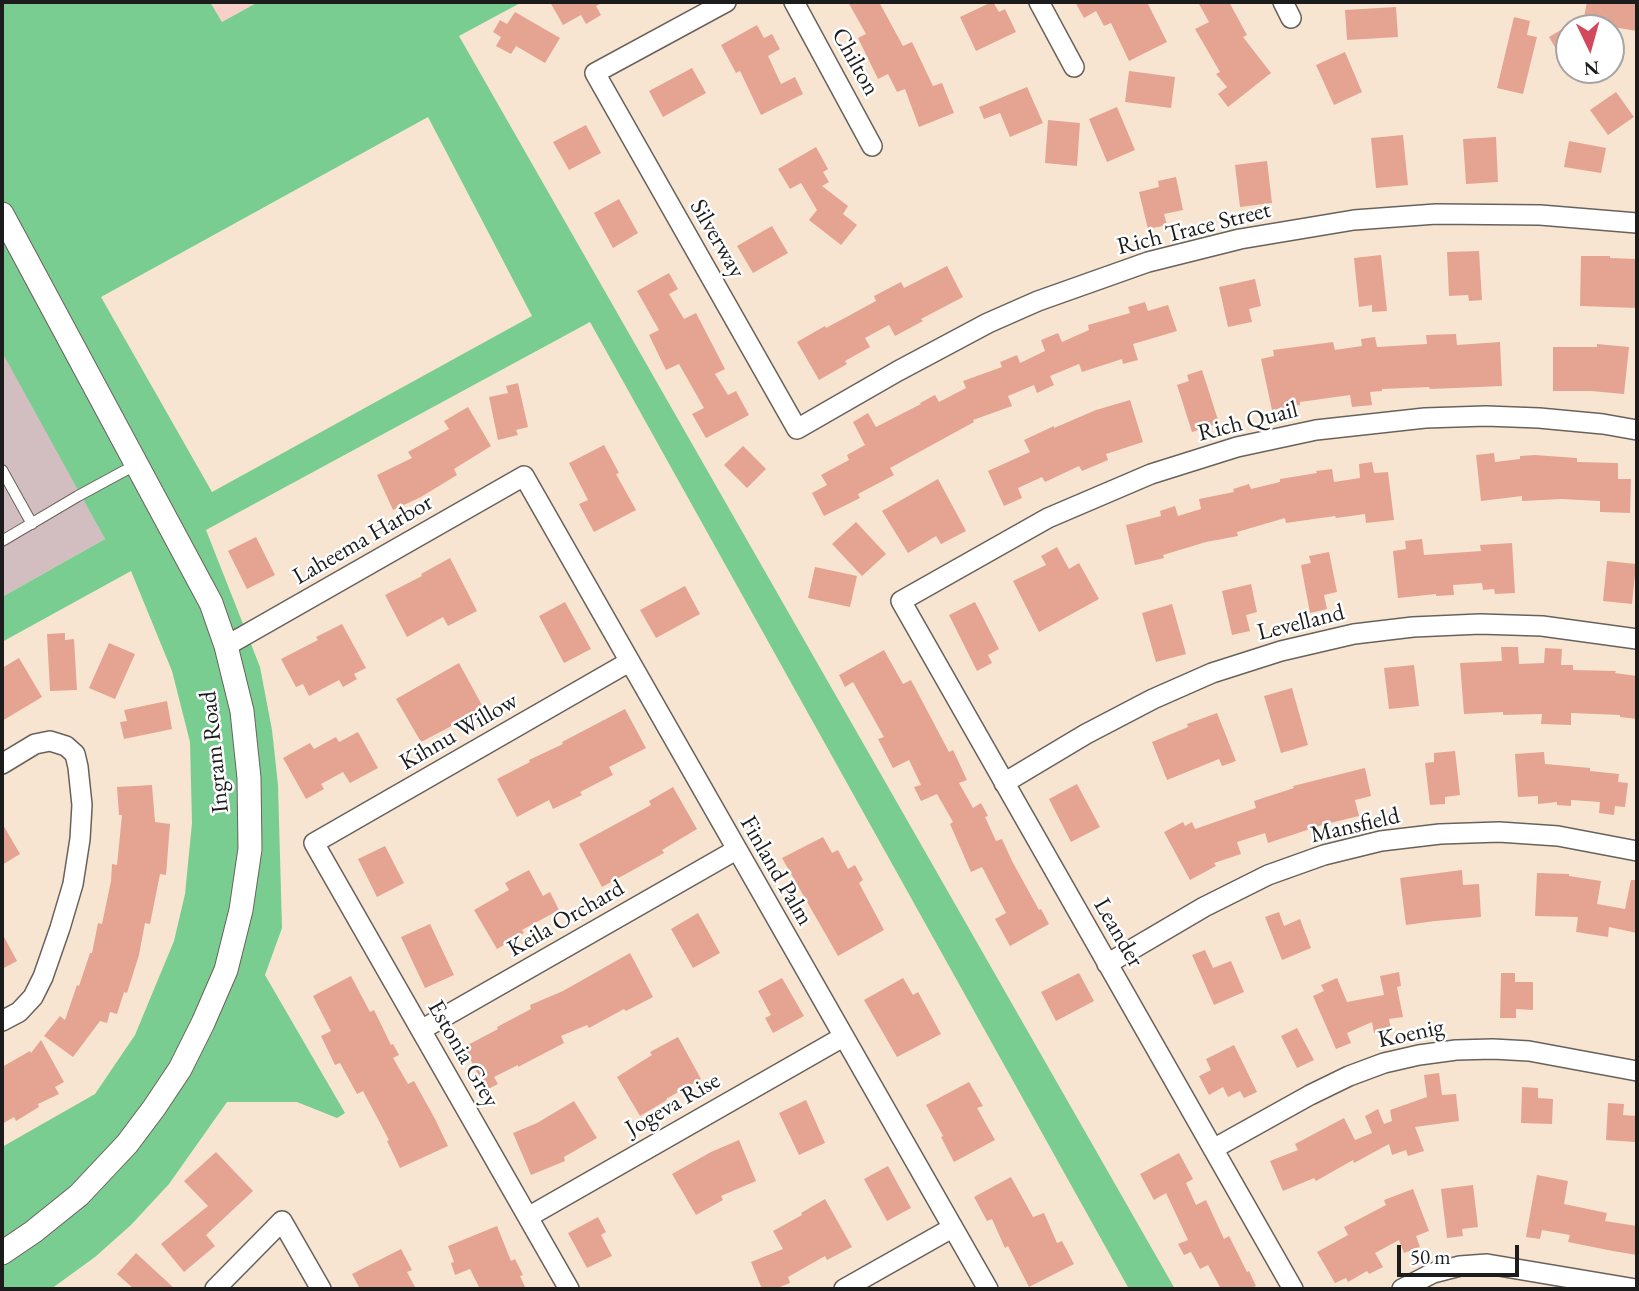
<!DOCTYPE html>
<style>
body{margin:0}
#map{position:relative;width:1639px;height:1291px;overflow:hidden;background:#f7e5d1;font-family:"EB Garamond",serif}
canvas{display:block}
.frame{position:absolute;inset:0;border:4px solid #1c1c1c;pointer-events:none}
.north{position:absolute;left:1555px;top:14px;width:70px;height:70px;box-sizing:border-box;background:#fff;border:2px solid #a4a4a4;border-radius:50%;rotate:175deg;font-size:19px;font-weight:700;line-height:28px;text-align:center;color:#1c1c1c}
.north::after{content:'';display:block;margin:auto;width:24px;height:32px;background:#d1495b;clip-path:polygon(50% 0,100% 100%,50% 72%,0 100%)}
.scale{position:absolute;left:1397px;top:1245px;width:122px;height:32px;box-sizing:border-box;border:4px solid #1c1c1c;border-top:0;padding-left:9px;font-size:21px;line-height:24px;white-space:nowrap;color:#1c1c1c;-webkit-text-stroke:5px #fff;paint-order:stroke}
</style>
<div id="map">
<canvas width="1639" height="1291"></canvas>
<div class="frame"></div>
<div class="north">N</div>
<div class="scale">50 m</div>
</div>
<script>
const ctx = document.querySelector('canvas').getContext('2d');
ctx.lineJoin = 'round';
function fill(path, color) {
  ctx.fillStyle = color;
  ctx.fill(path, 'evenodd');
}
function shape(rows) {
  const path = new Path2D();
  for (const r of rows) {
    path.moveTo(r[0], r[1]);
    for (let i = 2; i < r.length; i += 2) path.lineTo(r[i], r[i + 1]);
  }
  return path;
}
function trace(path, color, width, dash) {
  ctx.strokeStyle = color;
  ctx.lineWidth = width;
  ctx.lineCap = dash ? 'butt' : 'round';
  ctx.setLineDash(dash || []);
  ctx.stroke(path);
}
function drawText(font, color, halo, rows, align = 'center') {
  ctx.font = font + ' "EB Garamond",serif';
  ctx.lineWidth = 5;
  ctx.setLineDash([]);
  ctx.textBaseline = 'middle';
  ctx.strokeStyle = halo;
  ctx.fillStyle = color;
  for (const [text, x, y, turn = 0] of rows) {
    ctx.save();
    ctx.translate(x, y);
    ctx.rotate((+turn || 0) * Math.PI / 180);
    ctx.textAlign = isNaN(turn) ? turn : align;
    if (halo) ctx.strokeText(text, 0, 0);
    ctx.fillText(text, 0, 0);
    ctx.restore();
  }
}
fill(shape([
 [210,2,258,2,222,22]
]), '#f7d0c9');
fill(shape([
 [2,348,105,539,2,597]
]), '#d2bec1');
fill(shape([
 [2,2,210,2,222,22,258,2,522,2,459,36,1175,1289,1129,1289,590,322,206,530,260,667,272,730,278,785,282,928,265,975,345,1113,337,1118,297,1102,227,1102,169,1184,131,1225,95,1257,51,1289,2,1289,2,1147,95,1094,135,1035,174,941,185,894,192,823,190,742,172,671,131,571,2,642,2,597,105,539,2,352],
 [428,117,532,316,212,492,101,297]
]), '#79cd91');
fill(shape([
 [550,2,604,2,596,6,601,15,586,24,581,15,563,25],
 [848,2,879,2,903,46,912,42,933,86,942,83,954,113,919,127,905,89,897,92,888,74,878,79,858,38,866,34],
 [992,2,993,2,999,12,1005,9,1016,32,976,51,960,17],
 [1075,2,1147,2,1167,42,1129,61,1111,23,1104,26,1096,11,1084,18],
 [1198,2,1229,2,1247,35,1243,37,1271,73,1228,107,1218,94,1227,87,1216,74,1220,72,1195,29,1209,22],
 [1587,2,1637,2,1637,31,1583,22],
 [1396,7,1398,37,1347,40,1345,10],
 [515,12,560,38,545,63,516,46,511,54,496,46,501,37,493,32,500,20,507,24],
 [1514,17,1530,21,1527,35,1537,37,1523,94,1497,88],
 [757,25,764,38,772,34,780,49,768,56,781,84,795,77,803,94,761,115,740,71,736,73,721,45],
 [1569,25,1569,71,1549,37],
 [1345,52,1362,92,1334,105,1316,65],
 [692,68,706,93,663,117,649,91],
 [1129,71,1175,77,1171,108,1125,102],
 [1027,87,1043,123,1010,137,1000,113,984,119,979,107],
 [1616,92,1634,117,1608,135,1590,110],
 [1117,107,1135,150,1107,162,1089,119],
 [1048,120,1080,123,1077,166,1045,163],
 [586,125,601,153,569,170,553,142],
 [1403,135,1408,185,1376,188,1371,138],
 [1496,137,1498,182,1466,184,1463,139],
 [1569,141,1606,148,1601,173,1564,167],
 [816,147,828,169,823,172,829,182,822,186,848,206,843,214,857,225,841,245,809,220,817,210,801,183,790,189,778,169],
 [1267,161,1272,203,1240,207,1235,165],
 [1176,177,1183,210,1164,214,1167,225,1148,229,1139,192,1159,187,1158,181],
 [619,199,638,233,613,248,594,213],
 [772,226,788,253,753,273,737,246],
 [1479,251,1482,300,1469,301,1468,295,1449,296,1447,252],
 [1381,255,1387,311,1372,312,1372,305,1359,307,1354,258],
 [1581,256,1610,256,1610,258,1637,259,1637,308,1580,306],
 [947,266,963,297,921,319,923,321,895,336,889,325,865,338,870,347,845,361,847,364,819,380,797,342,825,326,826,328,876,301,874,296,901,282,904,288],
 [669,273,678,289,669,294,684,319,696,313,725,369,715,374,728,395,736,391,749,415,706,438,692,414,704,408,679,364,666,370,649,335,659,330,637,291],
 [1255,279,1261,306,1249,309,1252,322,1228,327,1219,287],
 [1145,302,1148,311,1168,305,1177,331,1133,344,1138,360,1123,364,1122,359,1082,372,1079,364,1050,376,1054,385,1037,393,1034,385,1008,396,1012,406,973,420,974,422,890,468,894,475,858,494,860,498,824,516,812,493,827,485,821,475,849,460,847,455,865,445,853,422,868,413,876,427,921,404,920,403,935,395,939,402,966,388,963,381,1002,367,1000,362,1017,355,1020,363,1045,351,1041,340,1058,333,1062,342,1089,330,1088,325,1130,313,1128,307],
 [1456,334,1457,345,1500,342,1502,386,1430,389,1429,387,1382,389,1382,391,1370,392,1372,405,1352,407,1350,395,1300,402,1300,405,1272,410,1261,359,1274,356,1273,350,1333,342,1335,350,1362,346,1361,339,1375,337,1377,347,1427,344,1426,335],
 [1597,344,1629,347,1624,394,1591,391,1553,391,1553,347,1597,347],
 [1202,370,1219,423,1192,432,1177,385,1189,381,1187,375],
 [518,383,528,427,516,430,518,435,498,440,489,397,508,393,506,386],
 [1130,400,1143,442,1106,454,1108,460,1082,471,1079,466,1045,482,1042,477,1018,488,1022,498,1004,506,988,471,1030,452,1024,440,1054,426,1054,428,1096,410],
 [468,407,491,446,454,469,457,475,421,497,393,510,377,475,412,458,408,452,449,429,444,421],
 [604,445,619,473,616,474,636,510,594,532,579,504,588,500,569,463],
 [743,446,766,469,747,488,724,465],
 [1494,453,1495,462,1520,459,1520,456,1535,455,1577,458,1577,462,1618,463,1618,479,1631,479,1630,513,1600,512,1600,501,1562,499,1522,501,1522,496,1481,501,1476,455],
 [1372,462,1374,473,1388,472,1394,520,1366,523,1365,514,1336,518,1335,516,1286,523,1285,518,1237,532,1238,536,1206,542,1163,555,1164,558,1135,565,1126,525,1161,516,1160,511,1175,506,1178,516,1201,509,1199,499,1234,492,1233,489,1249,484,1251,489,1280,482,1280,479,1317,473,1316,471,1332,469,1334,482,1360,478,1359,464],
 [938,479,966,531,941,544,936,536,908,553,882,511],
 [856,522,886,554,862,576,832,544],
 [256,537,275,575,247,589,228,551],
 [1422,539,1424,555,1481,551,1480,545,1512,543,1515,593,1495,594,1494,589,1483,590,1482,583,1453,585,1454,595,1436,596,1436,594,1398,598,1393,551,1406,549,1405,541],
 [1057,547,1069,569,1079,563,1099,599,1039,632,1013,581,1046,565,1041,556],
 [1329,552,1337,592,1324,595,1327,609,1310,613,1301,565,1311,563,1309,556],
 [450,558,477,611,448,626,443,617,407,637,385,595,422,576,421,574],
 [1607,561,1636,564,1632,604,1603,601],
 [815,567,857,576,850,607,808,598],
 [1251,584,1257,612,1246,615,1250,631,1232,635,1222,591],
 [685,586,700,614,656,638,640,610],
 [565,602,591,649,564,663,539,616],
 [975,602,999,649,988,655,992,663,977,671,949,615],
 [1172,604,1186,654,1156,662,1142,613],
 [342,624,366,668,354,674,357,679,343,687,339,680,309,696,303,684,296,687,281,659,318,640,316,637],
 [65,633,65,640,74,639,77,690,50,691,47,634],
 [109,643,135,654,115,699,89,688],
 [1501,647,1518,647,1519,664,1544,663,1545,648,1562,649,1561,665,1573,665,1573,670,1616,671,1615,673,1637,676,1637,719,1620,717,1620,715,1571,713,1571,725,1541,724,1542,714,1503,715,1503,712,1464,714,1460,663,1502,661],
 [884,650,903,684,911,680,949,752,953,750,967,780,959,783,973,808,981,803,988,816,985,817,996,841,1002,839,1012,861,1039,910,1041,909,1049,924,1010,946,995,919,1006,913,982,867,971,872,950,824,953,822,937,794,921,801,914,787,921,785,909,760,893,768,878,739,884,737,853,682,845,687,839,675],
 [19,658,42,697,2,721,2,668],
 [459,663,484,709,421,742,396,699],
 [1414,665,1419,706,1389,709,1384,668],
 [1292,688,1308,745,1281,753,1264,696],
 [167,701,172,729,124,739,120,722,127,721,124,710],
 [625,709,646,748,609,767,613,775,580,792,582,795,553,809,549,800,517,817,497,779,530,762,529,760,563,744,562,742],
 [1217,713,1236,761,1222,766,1219,759,1167,780,1152,742,1188,727,1187,724],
 [358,732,378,768,350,783,343,772,321,784,324,789,306,799,283,758,310,743,314,749,336,737,339,742],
 [1455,751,1460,795,1445,797,1445,804,1430,805,1425,763,1434,762,1434,753],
 [1544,752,1545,764,1590,768,1590,771,1619,774,1618,782,1628,783,1625,807,1615,806,1614,815,1599,813,1600,802,1571,800,1571,806,1557,805,1557,802,1538,804,1538,796,1518,797,1515,754],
 [1365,768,1371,796,1355,800,1359,816,1322,825,1268,843,1265,833,1237,842,1241,854,1214,863,1216,866,1190,880,1164,832,1183,822,1185,826,1192,822,1195,829,1256,808,1254,801,1294,788,1293,786],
 [1077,784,1100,827,1071,842,1049,799],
 [152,785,155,822,170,824,166,875,160,874,150,924,145,923,139,955,127,993,124,992,117,1014,110,1012,107,1023,100,1021,73,1057,44,1036,60,1016,65,1020,77,985,79,986,90,953,92,953,98,923,102,924,111,881,112,864,117,865,122,815,119,815,117,787],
 [673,787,697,829,662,850,664,853,602,887,579,844,651,805,649,801],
 [2,823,20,854,2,865],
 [823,837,832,853,838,850,848,869,855,865,863,880,859,883,884,930,838,956,782,858],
 [385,846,404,883,377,897,358,859],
 [529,870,543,896,550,892,559,910,522,930,524,933,497,949,474,910,509,890,505,883],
 [1462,870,1463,885,1479,884,1481,917,1435,921,1406,925,1400,878],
 [1537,873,1569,874,1569,876,1601,881,1597,904,1625,909,1631,880,1637,880,1637,933,1609,927,1608,937,1576,932,1578,917,1535,916],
 [1279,912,1284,926,1300,919,1311,948,1282,960,1265,917],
 [698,913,720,953,693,968,671,929],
 [430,924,454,975,425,988,401,937],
 [2,933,17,961,2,969],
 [1205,950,1213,968,1231,961,1244,992,1214,1005,1192,955],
 [630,953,653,997,626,1011,624,1009,589,1028,587,1025,561,1036,564,1043,518,1067,518,1065,494,1077,498,1084,486,1090,464,1047,498,1029,497,1027,531,1009,530,1005,563,991],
 [1399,972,1401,986,1397,987,1403,1017,1389,1019,1391,1030,1374,1033,1372,1022,1347,1033,1351,1043,1336,1049,1313,996,1324,991,1321,985,1337,978,1347,1002,1384,995,1380,976],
 [1079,973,1094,1001,1056,1021,1041,992],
 [1501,973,1515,973,1515,982,1533,982,1533,1010,1516,1009,1516,1018,1500,1018],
 [351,976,370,1012,374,1010,391,1045,393,1044,399,1055,393,1058,408,1084,414,1081,435,1119,448,1146,400,1168,387,1141,389,1140,363,1091,357,1094,340,1063,335,1065,321,1036,331,1031,313,996],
 [782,978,804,1016,773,1033,765,1018,771,1015,758,991],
 [903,978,913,995,918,992,941,1034,897,1057,864,1000],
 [1297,1028,1314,1060,1297,1068,1281,1036],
 [678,1037,701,1079,666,1099,667,1100,640,1116,617,1077,652,1055,650,1052],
 [41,1040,64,1082,55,1087,59,1094,38,1104,39,1107,16,1121,14,1117,2,1124,2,1067,30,1051,31,1053],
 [1234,1045,1257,1092,1244,1098,1240,1091,1228,1097,1223,1087,1209,1095,1199,1076,1211,1070,1206,1059],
 [1439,1073,1442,1095,1456,1094,1459,1121,1415,1127,1424,1151,1408,1156,1406,1150,1392,1155,1389,1144,1354,1163,1353,1160,1316,1181,1314,1178,1283,1191,1270,1161,1298,1150,1295,1144,1344,1118,1355,1140,1372,1133,1365,1116,1378,1109,1384,1124,1392,1121,1390,1110,1427,1097,1424,1075],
 [969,1082,983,1106,977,1108,995,1140,954,1162,941,1137,943,1136,926,1105],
 [1522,1087,1538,1088,1538,1098,1553,1099,1552,1124,1521,1123],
 [806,1100,825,1143,799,1155,779,1113],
 [574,1101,597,1138,564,1157,565,1161,531,1175,513,1133,537,1123],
 [1608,1103,1624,1104,1623,1115,1637,1116,1635,1142,1606,1140],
 [739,1140,756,1181,721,1196,723,1200,696,1215,672,1174,711,1152],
 [216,1152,253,1191,206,1235,215,1246,184,1272,161,1244,208,1206,184,1181],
 [1179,1153,1193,1179,1186,1183,1196,1205,1206,1200,1224,1239,1229,1236,1247,1272,1249,1271,1256,1286,1249,1289,1221,1289,1208,1265,1200,1269,1191,1252,1184,1255,1178,1244,1188,1240,1166,1193,1154,1200,1140,1174],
 [888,1166,911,1208,887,1221,864,1179],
 [1537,1175,1568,1181,1564,1204,1607,1213,1605,1221,1637,1226,1637,1255,1613,1251,1568,1242,1570,1235,1542,1230,1540,1239,1526,1237],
 [1011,1177,1033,1217,1044,1213,1057,1243,1062,1241,1074,1264,1029,1287,1008,1246,1005,1248,992,1219,987,1221,974,1197],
 [1473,1185,1478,1227,1462,1229,1463,1236,1447,1238,1441,1189],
 [1413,1189,1429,1231,1416,1236,1420,1247,1404,1253,1399,1240,1375,1253,1383,1267,1369,1274,1367,1271,1348,1282,1346,1278,1335,1283,1317,1252,1348,1235,1344,1227,1386,1205,1384,1200],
 [825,1199,852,1247,827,1260,825,1256,788,1277,790,1283,775,1289,762,1289,751,1262,783,1249,773,1231,802,1215,801,1213],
 [598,1217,606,1232,601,1235,612,1256,587,1268,568,1233],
 [497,1226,511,1261,515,1259,523,1275,520,1276,526,1289,480,1289,470,1269,455,1275,451,1263,454,1262,448,1246],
 [401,1249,412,1270,407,1272,416,1289,360,1289,352,1274],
 [136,1253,175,1289,134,1289,117,1274]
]), '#e5a491');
const service = shape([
 [2,470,32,524],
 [2,541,78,496,137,464]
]);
const minor = shape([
 [726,2,595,73,797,429,898,371,988,323,1038,301,1148,262,1240,239,1354,220,1436,214,1540,215,1637,223],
 [794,2,872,146],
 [1039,2,1074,67],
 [1283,2,1291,18],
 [226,646,524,476,988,1289],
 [2,764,35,744,50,741,66,746,75,754,78,767,82,805,80,839,73,884,60,928,43,977,33,997,19,1012,2,1021],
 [1004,783,1086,734,1153,699,1212,673,1281,651,1354,634,1413,627,1480,624,1542,626,1637,639],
 [1107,964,1204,907,1268,875,1324,855,1381,841,1440,834,1499,832,1558,836,1637,851],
 [421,1030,736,850],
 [1213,1149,1310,1095,1349,1076,1384,1063,1419,1055,1456,1050,1493,1049,1529,1051,1637,1071],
 [528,1217,843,1037],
 [215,1289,282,1221,321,1289],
 [569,1289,314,843,629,662],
 [844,1289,952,1228],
 [1293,1289,901,601,1048,518,1151,474,1237,447,1316,430,1425,418,1486,416,1539,418,1603,424,1637,430],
 [1402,1289,1433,1273,1460,1266,1487,1264,1636,1289]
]);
const tertiary = shape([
 [2,214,211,603,226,646,242,711,249,778,250,849,241,910,226,970,203,1023,180,1069,154,1108,127,1144,79,1195,33,1232,2,1253]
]);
trace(service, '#69625b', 12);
trace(minor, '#69625b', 22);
trace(tertiary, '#69625b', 25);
trace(service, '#fff', 10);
trace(minor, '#fff', 19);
trace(tertiary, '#fff', 23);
drawText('24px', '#1c1c1c', '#fff', [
 ["Chilton",855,62,61],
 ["Rich Trace Street",1194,229,-14],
 ["Silverway",717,239,60],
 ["Rich Quail",1248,422,-14],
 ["Laheema Harbor",363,540,-30],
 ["Levelland",1301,623,-14],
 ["Kihnu Willow",459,732,-30],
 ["Ingram Road",215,752,-96],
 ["Mansfield",1355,826,-13],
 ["Finland Palm",776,871,60],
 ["Keila Orchard",566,919,-30],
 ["Leander",1118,933,60],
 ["Koenig",1411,1034,-12],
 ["Estonia Grey",463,1054,60],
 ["Jogeva Rise",673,1105,-30]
]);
</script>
